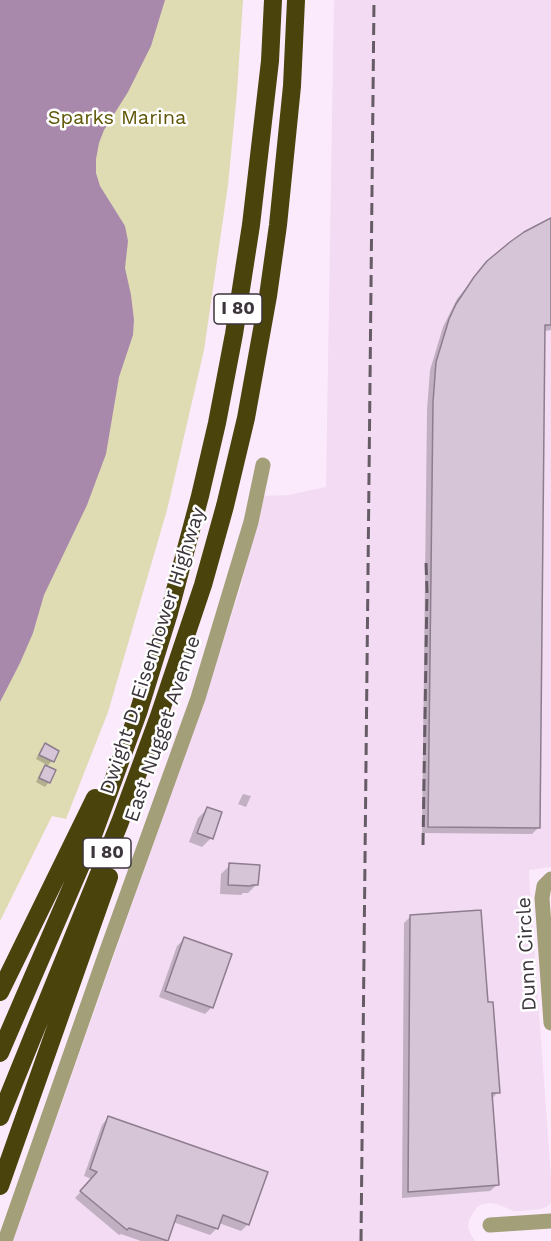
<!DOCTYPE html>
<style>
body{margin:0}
canvas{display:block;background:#fbe9fc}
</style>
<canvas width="551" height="1241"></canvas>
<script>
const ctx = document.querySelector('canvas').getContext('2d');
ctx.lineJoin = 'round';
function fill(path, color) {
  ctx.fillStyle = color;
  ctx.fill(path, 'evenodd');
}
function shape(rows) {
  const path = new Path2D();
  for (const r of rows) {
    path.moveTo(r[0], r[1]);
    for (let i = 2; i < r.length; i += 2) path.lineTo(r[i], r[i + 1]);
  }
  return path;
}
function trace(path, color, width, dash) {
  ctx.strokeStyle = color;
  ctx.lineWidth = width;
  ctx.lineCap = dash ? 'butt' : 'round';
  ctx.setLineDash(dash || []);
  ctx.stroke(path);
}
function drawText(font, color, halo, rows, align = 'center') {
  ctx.font = font + ' "Work Sans",sans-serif';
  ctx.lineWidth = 5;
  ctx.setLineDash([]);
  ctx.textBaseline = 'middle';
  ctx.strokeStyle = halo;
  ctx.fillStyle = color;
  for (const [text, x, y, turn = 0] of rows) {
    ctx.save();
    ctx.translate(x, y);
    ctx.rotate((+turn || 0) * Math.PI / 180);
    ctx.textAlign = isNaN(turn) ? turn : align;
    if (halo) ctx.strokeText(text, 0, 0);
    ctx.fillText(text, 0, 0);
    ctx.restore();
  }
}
fill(shape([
 [334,0,551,0,551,867,529,870,529,876,551,1177,551,1202,548,1206,541,1209,520,1211,514,1211,497,1204,489,1203,482,1204,476,1208,469,1220,468,1227,471,1235,475,1241,13,1241,200,712,240,589,263,496,289,495,326,487]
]), '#f2dbf3');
fill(shape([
 [0,0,243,0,237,92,228,185,204,350,167,510,108,712,66,819,52,816,0,921]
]), '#dfdbb3');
fill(shape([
 [0,0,165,0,151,46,128,92,104,130,99,143,96,159,96,173,100,186,125,226,128,241,125,268,131,295,134,320,133,335,119,377,106,454,87,505,44,595,33,633,20,663,0,702]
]), '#a989ab');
fill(shape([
 [551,221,551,330,544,331,538,828,532,834,422,833,427,410,430,370,443,327,457,299,481,270],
 [45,745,52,761,46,767,49,782,45,787,36,782,41,771,47,765,36,759,41,749],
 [243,794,251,796,246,807,238,804],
 [207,809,211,838,202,847,189,842,198,818],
 [230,865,257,884,248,893,243,893,241,895,220,894,221,874],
 [411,916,487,1004,498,1092,491,1100,497,1185,490,1191,402,1198,404,923],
 [184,939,212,1007,205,1014,159,997,177,946],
 [108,1118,248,1224,241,1231,219,1223,217,1228,210,1235,173,1222,167,1241,141,1241,121,1234,119,1235,75,1198,92,1179,84,1176,102,1125]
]), '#0003');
const building = shape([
 [551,218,551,325,545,325,540,828,428,827,433,402,436,362,449,319,456,304,474,277,487,261,510,242,524,232,551,218],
 [45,743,59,751,54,762,39,755,45,743],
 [45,765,56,770,50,783,39,778,45,765],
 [207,807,222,812,213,839,197,833,207,807],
 [229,863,260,865,258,885,252,885,251,886,228,885,229,863],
 [481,910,488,1002,493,1002,500,1093,492,1093,499,1185,408,1192,410,915,481,910],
 [184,937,232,954,213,1008,165,991,184,937],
 [108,1116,268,1172,249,1225,223,1215,218,1229,177,1215,168,1241,129,1228,127,1230,80,1191,97,1172,90,1169,108,1116]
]);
fill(building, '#d6c4d7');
trace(building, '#8d7d8e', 1.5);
trace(shape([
 [551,879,544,886,542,898,551,1023],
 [490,1225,551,1221],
 [5,1241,106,953,198,698,251,522,263,465]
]), '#a39f78', 15);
trace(shape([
 [0,992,95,798],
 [0,1053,88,849,138,713,169,613,200,496,217,423,234,334,251,225,270,61,273,0],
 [0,1117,120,822,159,716,203,585,225,506,246,418,268,296,278,225,292,86,296,0],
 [0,1186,109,877]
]), '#4a430b', 18);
trace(shape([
 [423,845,427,591,426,562],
 [361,1241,374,0]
]), '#665c66', 3, [12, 6]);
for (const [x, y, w] of [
 [238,309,48],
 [107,853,48]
]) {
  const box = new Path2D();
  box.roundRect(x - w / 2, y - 15, w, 30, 4.5);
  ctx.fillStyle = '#fff';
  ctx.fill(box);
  trace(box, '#3c353c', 1.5);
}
drawText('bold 18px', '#3c353c', null, [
 ["I 80",238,309],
 ["I 80",107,853]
]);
drawText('20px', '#5f5707', '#fff', [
 ["Sparks Marina",117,118]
]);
drawText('20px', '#3c353c', '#fff', [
 ["Dwight D. Eisenhower Highway",153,651,-72],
 ["East Nugget Avenue",163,729,-71],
 ["Dunn Circle",527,954,-93]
]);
</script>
